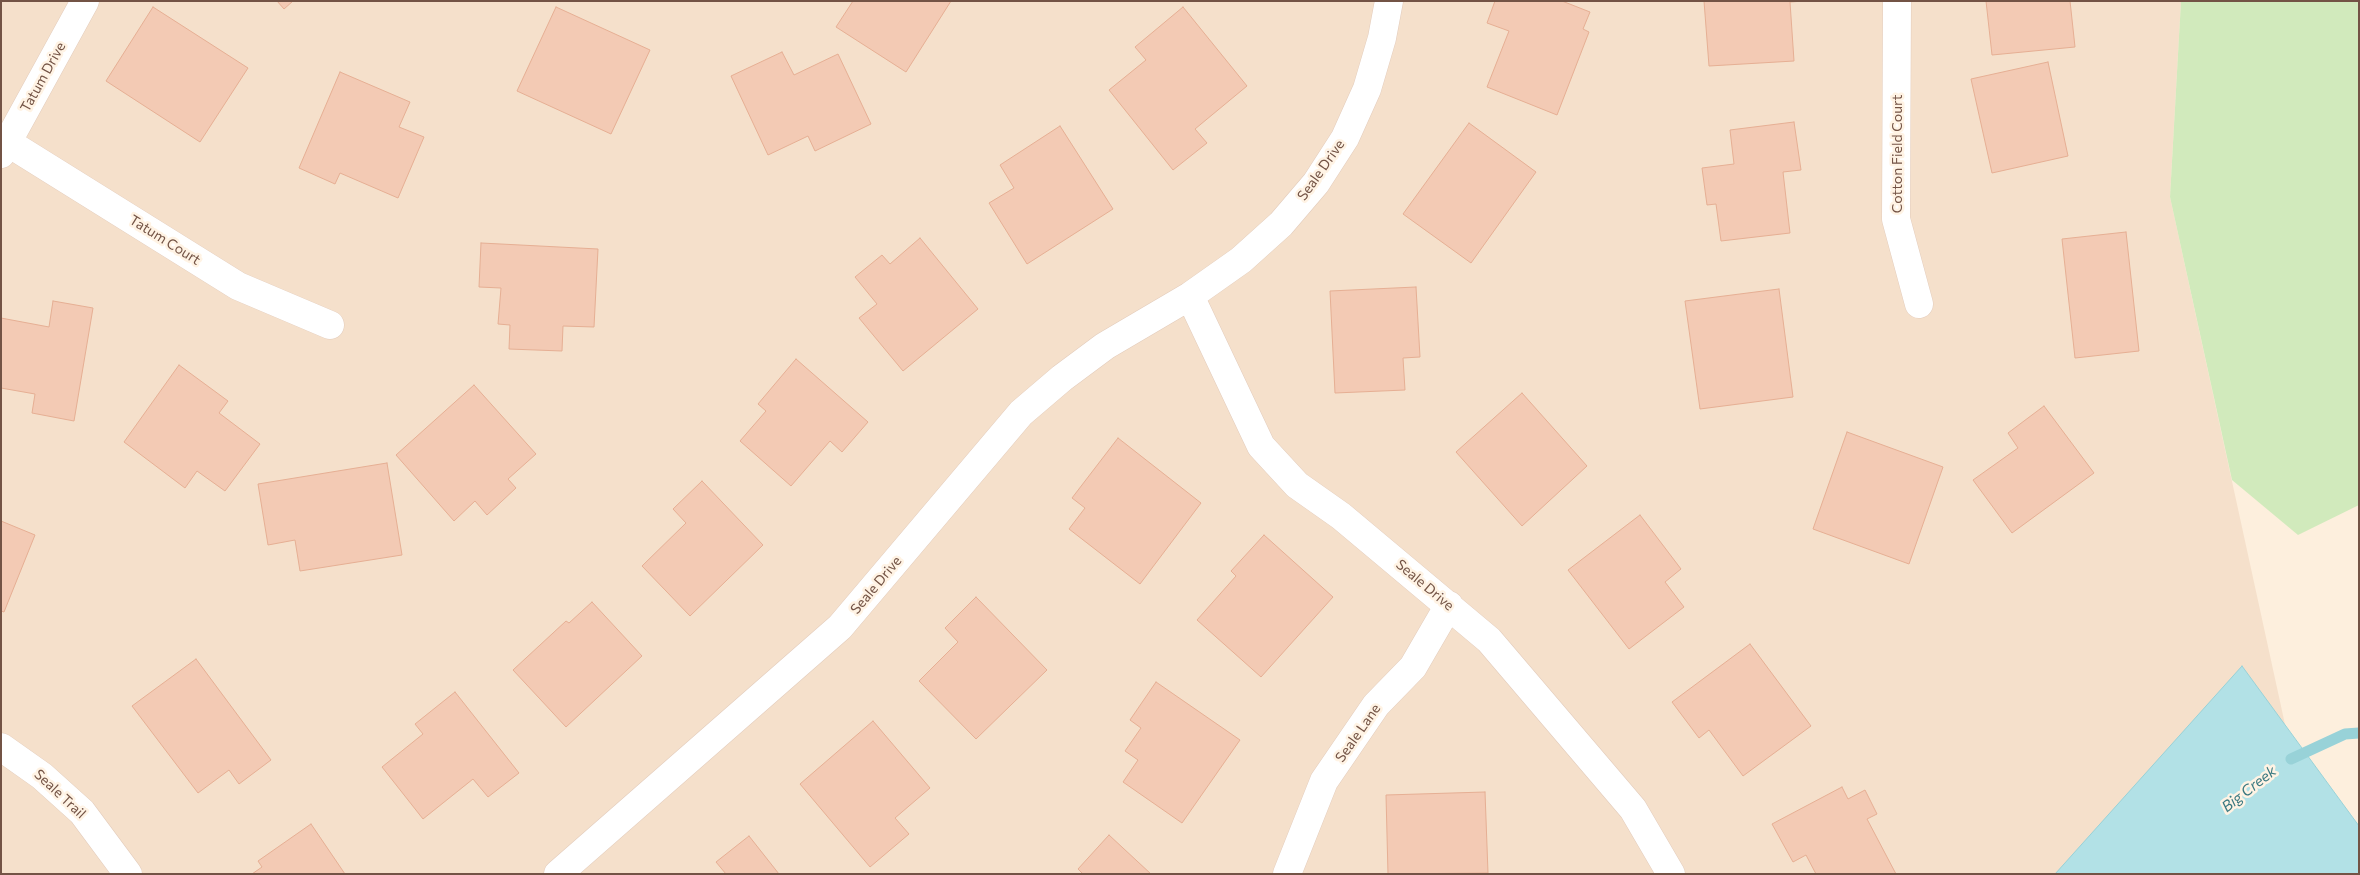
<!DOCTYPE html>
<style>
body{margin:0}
#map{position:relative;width:2360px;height:875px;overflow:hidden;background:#fdefdd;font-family:Commissioner,sans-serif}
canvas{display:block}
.frame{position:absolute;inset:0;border:2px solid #735345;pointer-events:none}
</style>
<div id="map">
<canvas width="2360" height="875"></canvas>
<div class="frame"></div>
</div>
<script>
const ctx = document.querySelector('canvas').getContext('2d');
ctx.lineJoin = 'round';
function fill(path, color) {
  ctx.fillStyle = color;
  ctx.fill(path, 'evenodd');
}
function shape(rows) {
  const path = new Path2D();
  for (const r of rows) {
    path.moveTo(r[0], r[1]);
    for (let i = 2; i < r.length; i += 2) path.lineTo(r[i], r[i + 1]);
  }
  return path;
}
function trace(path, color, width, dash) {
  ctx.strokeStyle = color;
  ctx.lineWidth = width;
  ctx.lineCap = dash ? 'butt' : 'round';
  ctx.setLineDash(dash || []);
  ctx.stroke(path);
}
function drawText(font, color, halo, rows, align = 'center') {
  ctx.font = font + ' Commissioner,sans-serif';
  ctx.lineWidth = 5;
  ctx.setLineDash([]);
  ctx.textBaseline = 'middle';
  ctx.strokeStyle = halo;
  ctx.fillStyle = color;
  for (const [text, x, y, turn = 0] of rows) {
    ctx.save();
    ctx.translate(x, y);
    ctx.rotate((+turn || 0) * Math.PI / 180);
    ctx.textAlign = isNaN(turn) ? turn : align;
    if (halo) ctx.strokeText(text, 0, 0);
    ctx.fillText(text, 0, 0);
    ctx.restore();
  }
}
fill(shape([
 [1,1,2181,1,2170,197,2298,784,2293,874,1,874]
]), '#f5e0cb');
fill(shape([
 [2181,1,2359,1,2359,505,2298,535,2232,480,2170,197]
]), '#d1eabc');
const water = shape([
 [2242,666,2359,826,2359,874,2055,874,2242,666]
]);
fill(water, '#b2e1e6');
trace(water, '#98d2d8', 1);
trace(shape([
 [2291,759,2345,734,2359,733]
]), '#98d2d8', 11);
const building = shape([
 [277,1,293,1,284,9,277,1],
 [853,1,951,1,906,72,836,27,853,1],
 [1495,1,1562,1,1590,12,1583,29,1589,32,1557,115,1487,87,1509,31,1487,23,1495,1],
 [1704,1,1804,1,1790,2,1794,61,1709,66,1704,1],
 [1986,1,2070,1,2075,47,1992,55,1986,1],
 [153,7,248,68,200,142,106,81,153,7],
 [556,7,650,50,611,134,517,91,556,7],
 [1183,7,1247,86,1195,129,1207,143,1173,170,1109,90,1146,60,1135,47,1183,7],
 [782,52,794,75,838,54,871,124,815,151,808,136,768,155,731,76,782,52],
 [2048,62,2068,156,1992,173,1971,79,2048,62],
 [340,72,410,102,399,127,424,137,398,198,340,173,335,184,299,168,340,72],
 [1794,122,1801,170,1783,172,1790,233,1721,241,1716,204,1707,205,1702,168,1734,164,1730,130,1794,122],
 [1469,123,1536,172,1471,263,1403,214,1469,123],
 [1060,126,1113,209,1027,264,989,203,1014,188,1000,165,1060,126],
 [2126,232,2139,351,2075,358,2062,239,2126,232],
 [920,238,978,309,903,371,859,318,877,304,855,277,882,255,890,264,920,238],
 [481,243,598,249,594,327,563,326,562,351,509,349,510,325,498,324,501,288,479,287,481,243],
 [1416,287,1420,357,1403,358,1405,390,1335,393,1330,291,1416,287],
 [1779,289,1793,397,1700,409,1685,301,1779,289],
 [53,301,93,308,74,421,32,413,35,394,1,388,1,318,49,327,53,301],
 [796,359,868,422,842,452,830,441,791,486,740,441,766,411,758,404,796,359],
 [179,365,228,401,219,413,260,444,225,491,197,471,185,488,124,442,179,365],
 [474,385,536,454,508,479,516,488,487,515,475,501,454,521,396,455,474,385],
 [1522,393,1587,466,1522,526,1456,452,1522,393],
 [2044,406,2094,473,2012,533,1973,480,2018,448,2008,433,2044,406],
 [1847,432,1943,467,1909,564,1813,529,1847,432],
 [1118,438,1201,503,1140,584,1069,529,1085,508,1072,498,1118,438],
 [387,463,402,555,300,571,295,540,268,545,258,484,387,463],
 [702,481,763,545,690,616,642,566,686,523,673,509,702,481],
 [1640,515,1681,569,1665,582,1684,607,1629,649,1568,570,1640,515],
 [1,521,35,535,4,612,1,611,1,521],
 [1264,535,1333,597,1261,677,1197,620,1236,576,1231,571,1264,535],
 [976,597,1047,670,976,739,919,681,958,642,945,628,976,597],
 [592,602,642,656,566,727,513,670,566,621,569,623,592,602],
 [1750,644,1811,726,1743,776,1709,730,1699,738,1672,702,1750,644],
 [196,659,271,760,239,784,229,770,198,793,132,706,196,659],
 [1156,682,1240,740,1182,823,1123,782,1138,760,1125,751,1141,728,1130,720,1156,682],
 [455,692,519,773,488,797,473,779,423,819,382,767,423,734,415,724,455,692],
 [873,721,930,788,895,818,909,834,870,867,800,784,873,721],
 [1842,787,1848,799,1865,790,1877,814,1867,819,1896,874,1816,874,1806,855,1793,862,1772,824,1842,787],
 [1485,792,1488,873,1388,874,1386,795,1485,792],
 [311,824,345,874,252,874,262,867,258,861,311,824],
 [1109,835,1151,874,1083,874,1078,869,1109,835],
 [749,836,779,874,726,874,716,862,749,836]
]);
fill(building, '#f3cab4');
trace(building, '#e6af94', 1);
const street = shape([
 [1897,1,1896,219,1919,304],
 [7,142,238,286,330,325],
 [1,154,85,1],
 [1190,296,1261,446,1297,485,1341,516,1489,640,1633,809,1671,874],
 [1,747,42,776,82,812,128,874],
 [558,874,840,627,1021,413,1062,378,1105,346,1190,296,1241,260,1281,224,1316,183,1345,138,1367,89,1382,38,1389,1],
 [1287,874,1324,781,1376,705,1413,667,1449,605]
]);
trace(street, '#e3ccbc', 29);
trace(street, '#fff', 28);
drawText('14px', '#735345', '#fff3e4', [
 ["Tatum Drive",43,77,-61],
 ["Cotton Field Court",1897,154,-90],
 ["Seale Drive",1321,170,-55],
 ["Tatum Court",165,240,32],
 ["Seale Drive",876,585,-50],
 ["Seale Drive",1425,585,40],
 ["Seale Lane",1358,733,-55],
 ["Seale Trail",60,794,43]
]);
drawText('italic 15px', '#3b7981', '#fff3e4', [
 ["Big Creek",2249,789,-38]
]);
</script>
